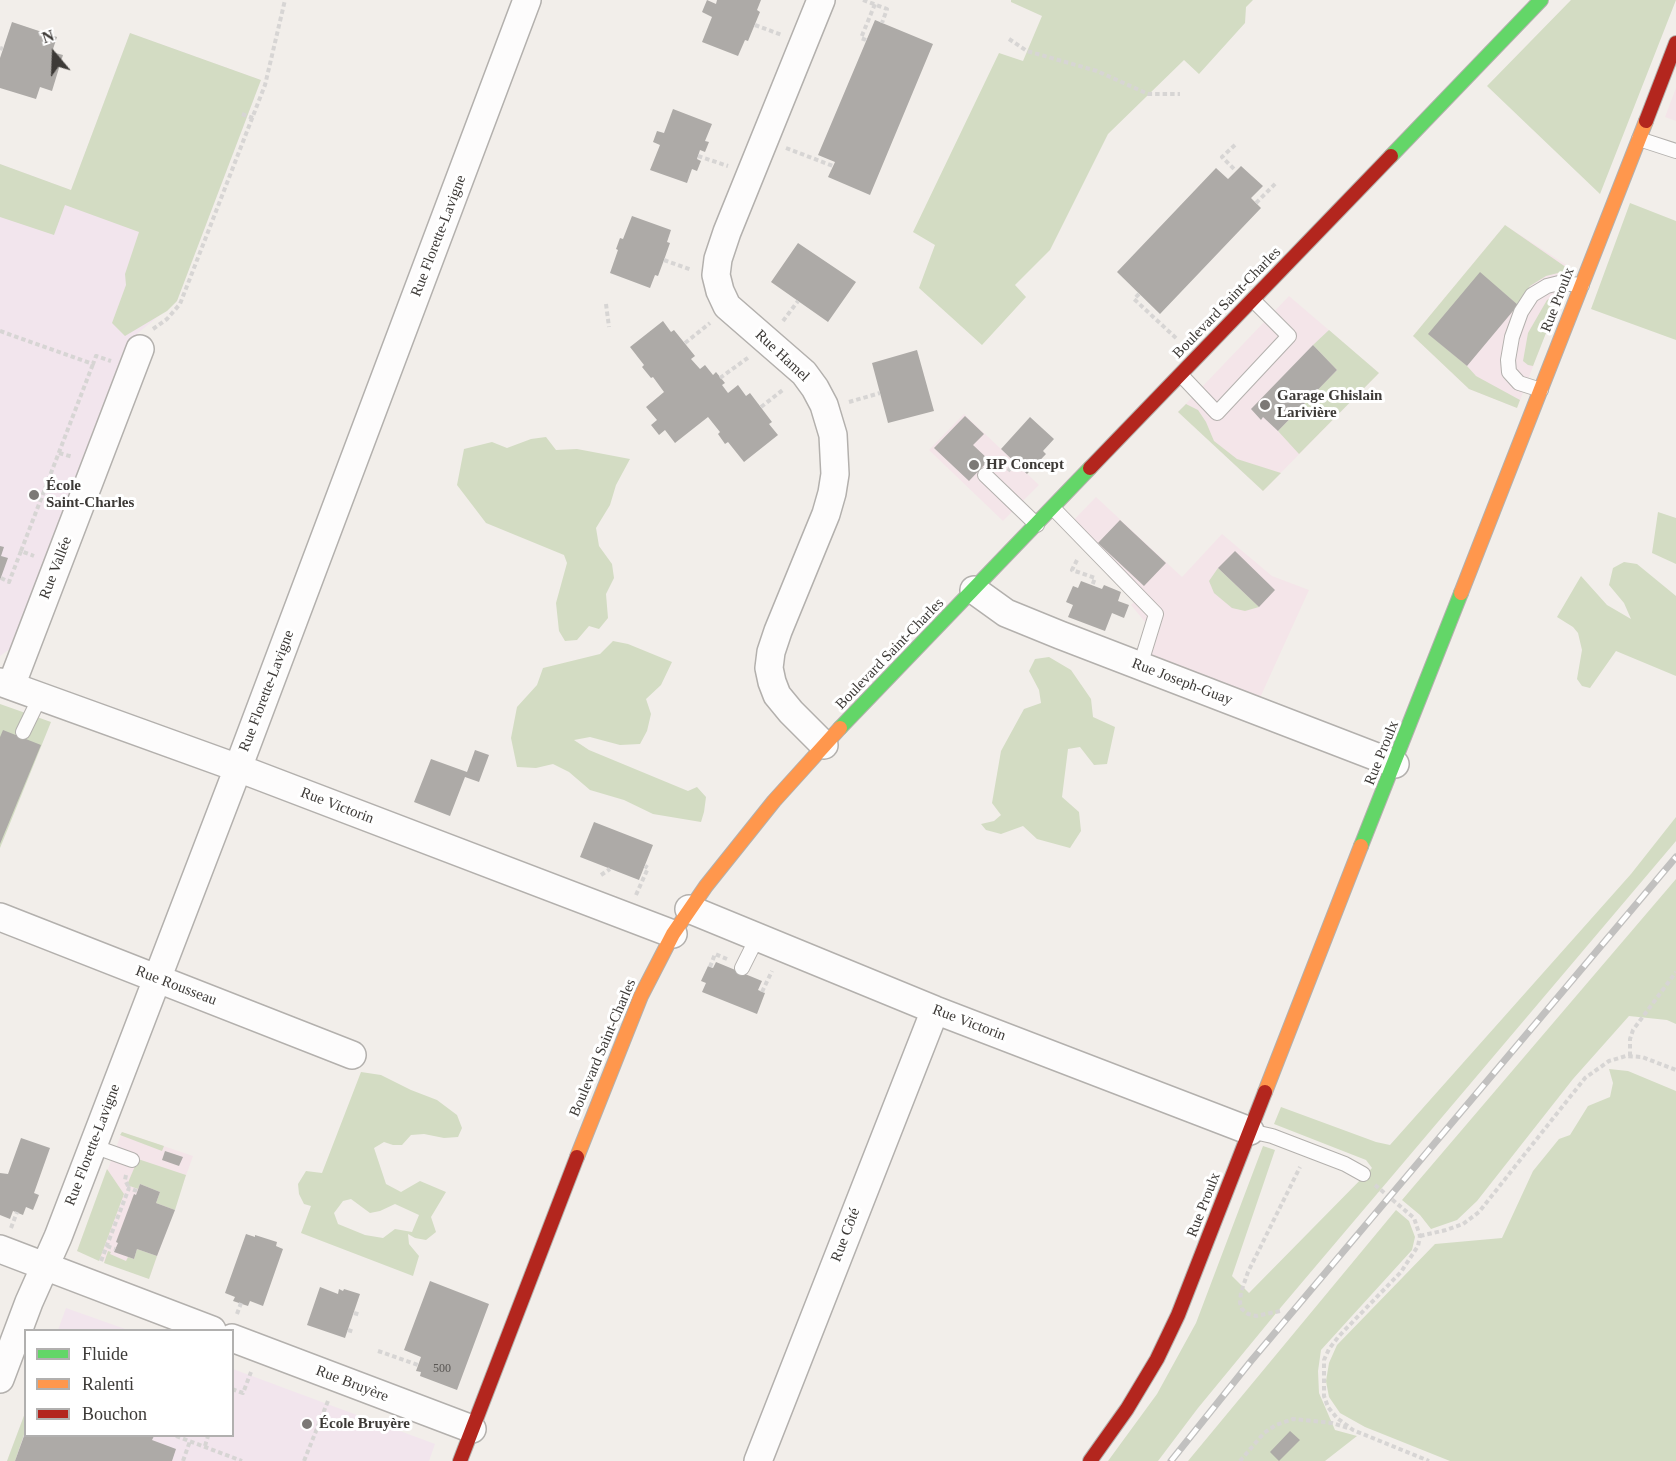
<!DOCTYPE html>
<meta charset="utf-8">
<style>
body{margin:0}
#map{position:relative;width:1676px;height:1461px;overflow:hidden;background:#f2eeea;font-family:Georgia,serif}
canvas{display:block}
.legend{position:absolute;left:24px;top:1329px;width:210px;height:108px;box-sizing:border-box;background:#fff;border:2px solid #b1b0af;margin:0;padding:8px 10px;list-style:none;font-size:18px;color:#3d3a37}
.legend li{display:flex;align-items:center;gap:12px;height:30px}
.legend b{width:30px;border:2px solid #b1b0af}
.north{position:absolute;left:24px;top:24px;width:60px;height:60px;-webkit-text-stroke:4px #fff;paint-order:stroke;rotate:341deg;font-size:16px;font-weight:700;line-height:24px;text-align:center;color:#3d3a37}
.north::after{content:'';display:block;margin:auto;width:21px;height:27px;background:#3d3a37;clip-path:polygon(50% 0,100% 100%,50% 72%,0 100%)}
</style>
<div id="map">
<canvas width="1676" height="1461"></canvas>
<ul class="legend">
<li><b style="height:8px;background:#63d668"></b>Fluide</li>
<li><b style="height:8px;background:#ff974d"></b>Ralenti</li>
<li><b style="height:8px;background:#b3261e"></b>Bouchon</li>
</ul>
<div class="north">N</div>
</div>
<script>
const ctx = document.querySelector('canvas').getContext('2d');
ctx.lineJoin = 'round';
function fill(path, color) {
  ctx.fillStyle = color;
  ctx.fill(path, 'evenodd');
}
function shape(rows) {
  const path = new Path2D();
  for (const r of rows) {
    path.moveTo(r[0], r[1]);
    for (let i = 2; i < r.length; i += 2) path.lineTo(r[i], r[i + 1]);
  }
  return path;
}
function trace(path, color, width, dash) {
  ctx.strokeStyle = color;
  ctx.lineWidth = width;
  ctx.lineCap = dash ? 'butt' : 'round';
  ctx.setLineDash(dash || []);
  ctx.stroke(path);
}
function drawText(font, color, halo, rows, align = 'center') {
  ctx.font = font + ' Georgia,serif';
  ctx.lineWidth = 6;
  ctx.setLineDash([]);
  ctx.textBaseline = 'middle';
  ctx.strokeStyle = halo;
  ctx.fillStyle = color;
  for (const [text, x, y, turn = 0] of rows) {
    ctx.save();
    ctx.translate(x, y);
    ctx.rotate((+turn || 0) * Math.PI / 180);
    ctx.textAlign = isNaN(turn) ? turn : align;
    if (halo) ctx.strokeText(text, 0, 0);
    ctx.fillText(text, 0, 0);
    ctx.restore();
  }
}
fill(shape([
 [1676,88,1676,121,1665,117],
 [1505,225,1571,268,1517,408,1469,389,1413,336],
 [1289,296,1379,373,1263,491,1178,412],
 [964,414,1039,485,1003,521,929,450],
 [1096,497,1182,577,1222,534,1272,576,1309,590,1259,700,1135,654,1146,623,1131,605,1136,600,1064,530],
 [122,1132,193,1156,149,1279,77,1251]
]), '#f4e5e9');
fill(shape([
 [130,33,261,80,177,301,127,342,10,649,0,656,0,164,71,190],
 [66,1308,128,1330,58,1330],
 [233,1369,435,1444,429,1461,7,1461,25,1413,26,1436,232,1436]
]), '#f2e5ed');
fill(shape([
 [1011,0,1253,0,1246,7,1245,23,1199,74,1184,60,1108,134,1050,250,1015,285,1026,297,982,345,919,288,935,245,913,232,999,53,1023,61,1042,16,1011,2],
 [1571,0,1676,0,1600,194,1487,86],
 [130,33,261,80,177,301,167,311,125,336,112,323,126,285,125,274,139,232,65,205,54,235,0,217,0,164,71,190],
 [1630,203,1676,221,1676,340,1591,309],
 [1505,225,1570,270,1546,276,1530,286,1518,305,1480,273,1429,334,1467,366,1476,376,1520,400,1517,408,1469,389,1413,336],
 [1563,290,1533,366,1528,365,1523,361,1528,333,1547,300],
 [1329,330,1379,373,1299,454,1278,431,1337,370,1313,345],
 [1186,404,1198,410,1206,422,1214,441,1237,459,1281,473,1263,491,1178,412],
 [546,437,556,450,577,449,630,459,616,485,610,505,596,528,599,546,612,564,614,578,606,594,608,618,599,629,589,626,577,640,565,641,559,631,556,603,567,563,564,555,486,523,457,485,464,449,492,442,507,448,531,439],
 [1658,512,1676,518,1676,564,1652,553],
 [1624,562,1637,564,1676,596,1676,676,1616,651,1590,688,1582,686,1577,679,1582,650,1578,633,1573,627,1557,617,1581,576,1607,605,1631,619,1624,603,1609,585,1613,568],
 [1218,568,1259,607,1245,611,1232,608,1214,593,1209,581],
 [613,641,628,644,672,662,661,685,646,699,651,714,647,731,640,744,620,745,590,737,574,740,589,750,688,791,697,787,706,797,704,812,701,822,653,814,624,800,590,790,569,772,553,764,536,768,517,767,511,738,517,707,537,685,543,668,600,654],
 [1049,657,1071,670,1091,699,1093,717,1115,727,1107,764,1094,765,1080,747,1068,749,1062,797,1079,812,1081,831,1070,848,1037,839,1023,826,1001,834,986,830,981,824,994,821,1001,815,992,803,1001,751,1024,709,1041,703,1039,690,1029,671,1035,659],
 [0,704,51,722,0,848],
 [1676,817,1676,841,1282,1306,1198,1408,1158,1461,1108,1461,1157,1394,1196,1323,1263,1146,1275,1150,1232,1276,1249,1293,1372,1168,1366,1160,1274,1124,1281,1107,1376,1142,1390,1145,1631,874],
 [1676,879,1676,1024,1667,1020,1629,1016,1573,1079,1477,1201,1457,1220,1431,1229,1420,1215,1402,1200],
 [1609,1069,1628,1071,1676,1091,1676,1461,1450,1461,1365,1427,1340,1413,1329,1397,1326,1381,1329,1363,1337,1345,1435,1244,1502,1238,1533,1171,1559,1139,1570,1135,1588,1106,1610,1097,1613,1083],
 [361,1072,381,1075,411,1090,437,1100,457,1115,462,1128,458,1137,444,1138,424,1134,411,1135,402,1145,393,1145,384,1142,374,1148,386,1184,401,1192,420,1181,446,1192,431,1217,436,1232,426,1240,415,1238,408,1234,409,1244,419,1256,413,1276,301,1233,311,1206,304,1204,299,1194,298,1184,306,1171,322,1173],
 [351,1199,370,1213,380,1211,395,1204,419,1215,412,1232,395,1229,383,1238,365,1235,338,1224,334,1213,343,1201],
 [122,1132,164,1146,162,1151,120,1135],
 [138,1159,186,1175,175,1210,156,1203,160,1192,140,1184,138,1189,127,1185],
 [107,1169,124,1194,99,1261,77,1251],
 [1396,1210,1409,1221,1415,1237,1412,1250,1321,1350,1318,1371,1319,1393,1335,1430,1357,1436,1325,1461,1188,1461],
 [137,1249,157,1256,149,1279,104,1263,108,1251,111,1252,110,1254,126,1261,128,1257,134,1259],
 [25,1413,25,1432,15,1461,7,1461]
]), '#d3dcc3');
fill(shape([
 [707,0,716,4,717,0,761,0,757,10,760,12,748,41,745,40,738,56,702,42,712,17,702,12],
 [875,20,933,44,870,195,828,177,835,162,818,155],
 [12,22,57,37,52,52,63,55,52,91,40,87,36,99,0,88,0,58],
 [673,109,712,124,705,141,709,142,705,152,700,150,697,159,701,161,697,171,692,169,687,183,650,170,660,145,653,142,657,131,664,133],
 [1241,166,1263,186,1251,198,1261,208,1160,314,1117,272,1216,168,1228,179],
 [632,216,671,230,667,242,670,243,664,260,658,276,655,275,650,288,610,273,618,250,616,249,620,238,623,239],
 [798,243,856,282,828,322,771,282],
 [1480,272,1518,305,1467,366,1428,334],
 [663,321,671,332,674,330,695,356,691,359,700,369,705,365,713,375,716,372,725,383,722,385,728,393,738,385,746,396,750,393,772,422,769,424,778,435,744,462,728,442,725,444,718,434,720,432,708,417,675,443,665,430,659,435,651,425,657,420,646,407,664,392,653,377,651,378,642,367,644,365,630,347],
 [1313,345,1337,370,1278,431,1263,417,1261,420,1251,409],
 [917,350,934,411,888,423,872,363],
 [965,416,984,434,973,445,989,460,969,481,934,448],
 [1030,417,1054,439,1043,451,1046,454,1027,474,1001,449],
 [1120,520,1166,563,1144,586,1098,543],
 [0,546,4,547,1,556,8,558,0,580],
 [1235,551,1275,590,1259,607,1218,568],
 [1081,581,1102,589,1104,585,1121,592,1118,601,1129,605,1124,618,1112,613,1105,631,1068,617,1073,605,1066,602,1073,586,1078,588],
 [3,730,41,745,0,844,0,737],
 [475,750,489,755,479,782,465,777,450,816,414,802,431,759,467,772],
 [594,822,653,845,639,880,580,857],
 [716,962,762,981,758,990,765,993,757,1014,702,992,706,983,701,981,708,966,713,968],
 [21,1138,50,1148,34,1193,39,1195,33,1210,26,1207,23,1215,13,1211,10,1219,0,1215,0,1173,8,1174],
 [165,1151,183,1157,179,1166,162,1160],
 [140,1184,160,1192,156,1203,175,1210,157,1256,137,1249,134,1259,114,1252,118,1243,116,1242,134,1194,136,1195],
 [246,1234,255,1237,255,1235,277,1242,276,1246,283,1249,263,1306,250,1301,248,1306,233,1301,235,1297,225,1293],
 [430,1281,489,1304,457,1390,420,1376,421,1372,416,1371,421,1357,404,1350],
 [320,1287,338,1294,339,1289,343,1291,344,1289,360,1294,345,1338,307,1325],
 [1290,1431,1300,1440,1279,1461,1270,1452],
 [24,1436,154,1436,152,1440,176,1449,172,1461,15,1461]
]), '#adaaa7');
const lane = shape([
 [1639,139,1676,151],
 [1181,375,1217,413,1289,336,1253,300],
 [1541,390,1519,383,1509,372,1508,360,1512,337,1521,312,1532,295,1547,286,1559,283,1582,285],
 [985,475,1037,525],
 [1053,508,1156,614,1140,666],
 [23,732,40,697],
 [742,968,757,938],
 [1250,1131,1272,1136,1345,1164,1363,1174],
 [93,1146,132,1160]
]);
const street = shape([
 [821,0,727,232,718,259,716,275,720,291,727,306,804,373,815,388,824,405,833,435,835,474,832,493,826,514,778,631,771,652,769,668,772,682,777,695,791,712,824,745],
 [974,590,1006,613,1060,635,1395,764],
 [0,682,238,768,673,934],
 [11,686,140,349],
 [689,909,935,1010,1250,1131],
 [0,917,352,1055],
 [0,1249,212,1330],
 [232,1338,472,1429],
 [0,1379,29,1302,58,1237,238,768,527,0],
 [758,1461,935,1010]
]);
const fast = shape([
 [1391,156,1541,0],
 [840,728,1090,468],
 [1361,846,1461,593]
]);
const slow = shape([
 [1461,593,1646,121],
 [1265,1092,1361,846],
 [577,1157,641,996,673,934,706,886,774,801,840,728]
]);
const jam = shape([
 [1646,121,1676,43],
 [1090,468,1391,156],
 [460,1461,577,1157],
 [1090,1461,1127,1409,1157,1359,1178,1315,1265,1092]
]);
trace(lane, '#b3b0ad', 16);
trace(street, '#b3b0ad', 30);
trace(fast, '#b3b0ad', 16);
trace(slow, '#b3b0ad', 16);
trace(jam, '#b3b0ad', 16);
trace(shape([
 [863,0,887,9,882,23],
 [755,25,782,35],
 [1009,39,1027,51,1097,71,1148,94,1180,94],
 [866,40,861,38,875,4],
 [0,48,3,49],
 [242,114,253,118],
 [1235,145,1222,157,1236,171],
 [786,148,833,166],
 [698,156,728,166],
 [1256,203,1276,183],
 [664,260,692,270],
 [1139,294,1134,299,1177,339],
 [606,304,609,327],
 [783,321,798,301],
 [153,329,167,319,180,304,265,85,285,0],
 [0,331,93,364,96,356,111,361],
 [685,343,710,323],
 [720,378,749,357],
 [849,402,880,393],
 [761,407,784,389],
 [59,453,73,457],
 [1008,471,1015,463],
 [21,551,93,364],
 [1077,560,1072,570,1095,578,1092,586],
 [1,578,9,582,21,551,34,556],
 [601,875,610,869],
 [636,895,648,868,645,866],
 [710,967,715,954,727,959],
 [762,992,772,971],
 [1630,1056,1630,1039,1633,1030,1676,972],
 [126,1175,125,1180,129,1188],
 [1375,1185,1414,1218,1420,1236,1418,1246,1401,1272,1339,1336,1329,1349,1324,1360,1324,1396,1328,1407,1337,1418,1353,1430,1429,1461],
 [11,1228,17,1212],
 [1420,1236,1446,1230,1463,1224,1479,1212,1585,1078,1609,1061,1626,1056,1642,1057,1676,1070],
 [107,1246,115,1249],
 [101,1261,129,1188,137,1191],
 [1280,1311,1256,1316,1248,1314,1242,1309,1240,1303,1241,1292,1248,1272,1300,1167],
 [354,1313,361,1315],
 [237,1314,241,1303],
 [348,1330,354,1332],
 [378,1351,418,1365],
 [232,1389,243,1393,251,1372],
 [176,1436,242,1461],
 [205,1446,208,1436],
 [183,1461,190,1441],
 [304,1461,328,1401],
 [1240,1461,1264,1433,1276,1425,1293,1419,1332,1423,1348,1428]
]), '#d7d5d4', 4, [4.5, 3]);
trace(lane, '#fdfcfc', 14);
trace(street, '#fdfcfc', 27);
trace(fast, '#63d668', 14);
trace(slow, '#ff974d', 14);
trace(jam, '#b3261e', 14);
const rail = shape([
 [1171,1461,1251,1361,1676,857]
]);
trace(rail, '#c1c0bf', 7);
trace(rail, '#fff', 4.5, [14]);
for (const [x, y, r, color] of [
 [1265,405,6,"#7c7976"],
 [974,465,6,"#7c7976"],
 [34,495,6,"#7c7976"],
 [307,1424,6,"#7c7976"]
]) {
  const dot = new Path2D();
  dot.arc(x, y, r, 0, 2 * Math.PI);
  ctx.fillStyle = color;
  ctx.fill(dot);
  trace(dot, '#fff', 2);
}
drawText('12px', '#595653', null, [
 ["500",442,1369]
]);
drawText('15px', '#3d3a37', '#fff', [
 ["Rue Florette-Lavigne",439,236,-69],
 ["Rue Proulx",1558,300,-69],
 ["Boulevard Saint-Charles",1227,303,-46],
 ["Rue Hamel",782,356,43],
 ["Rue Vallée",56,568,-69],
 ["Boulevard Saint-Charles",890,654,-46],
 ["Rue Joseph-Guay",1182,682,21],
 ["Rue Florette-Lavigne",267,691,-69],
 ["Rue Proulx",1382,753,-68],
 ["Rue Victorin",337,806,21],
 ["Rue Rousseau",176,986,21],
 ["Rue Victorin",969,1023,21],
 ["Boulevard Saint-Charles",603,1048,-67],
 ["Rue Florette-Lavigne",93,1145,-69],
 ["Rue Proulx",1204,1205,-69],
 ["Rue Côté",846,1235,-69],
 ["Rue Bruyère",352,1384,21]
]);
drawText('bold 15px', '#3d3a37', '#fff', [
 ["Garage Ghislain",1277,396],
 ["Larivière",1277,413],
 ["HP Concept",986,465],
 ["École",46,486],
 ["Saint-Charles",46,503],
 ["École Bruyère",319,1424]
], 'left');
</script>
